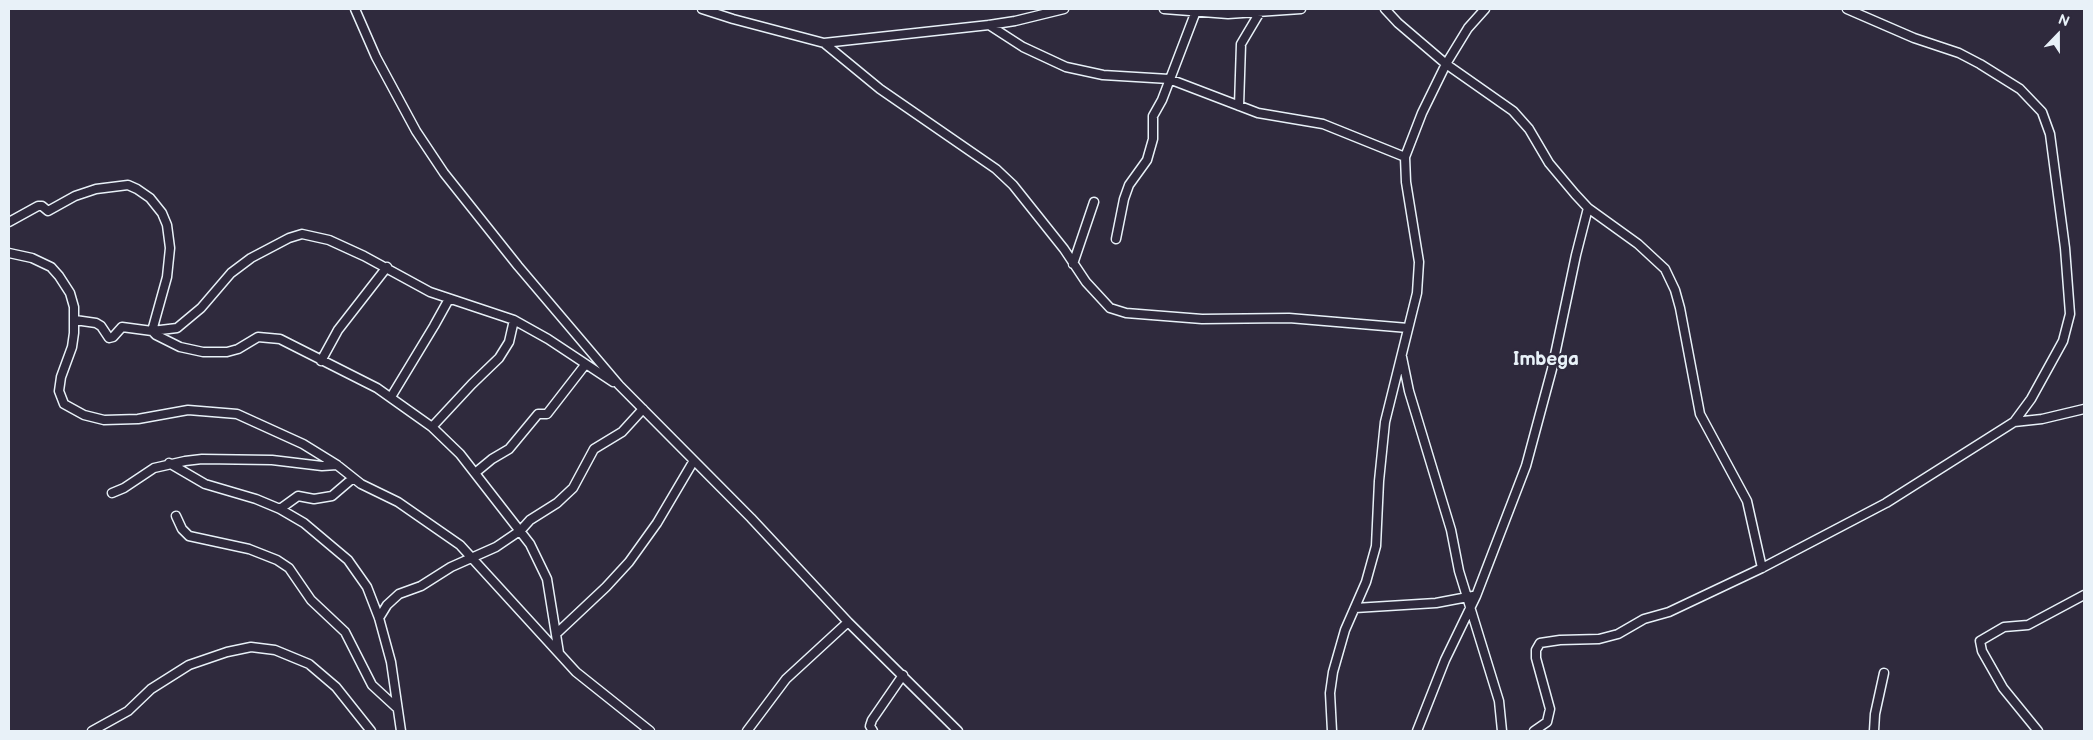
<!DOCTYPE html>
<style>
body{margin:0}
#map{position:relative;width:2093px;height:740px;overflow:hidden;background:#2f2a3d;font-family:"Balsamiq Sans",sans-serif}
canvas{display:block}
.frame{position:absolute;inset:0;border:10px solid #e8f1f8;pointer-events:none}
.north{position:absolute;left:2033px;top:10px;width:50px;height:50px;-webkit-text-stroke:4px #2f2a3d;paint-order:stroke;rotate:22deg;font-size:14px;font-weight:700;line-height:20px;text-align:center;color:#e8f1f8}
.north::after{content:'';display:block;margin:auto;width:18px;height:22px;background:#e8f1f8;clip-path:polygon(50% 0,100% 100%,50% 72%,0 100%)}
</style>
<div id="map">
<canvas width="2093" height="740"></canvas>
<div class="frame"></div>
<div class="north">N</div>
</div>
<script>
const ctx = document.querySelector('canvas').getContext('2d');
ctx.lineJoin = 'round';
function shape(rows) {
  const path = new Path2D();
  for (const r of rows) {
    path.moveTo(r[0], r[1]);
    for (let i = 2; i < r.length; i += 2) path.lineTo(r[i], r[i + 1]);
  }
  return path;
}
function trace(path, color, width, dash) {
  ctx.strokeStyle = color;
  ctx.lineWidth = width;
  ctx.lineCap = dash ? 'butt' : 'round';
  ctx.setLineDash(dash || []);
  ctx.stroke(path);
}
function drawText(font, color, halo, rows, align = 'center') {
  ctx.font = font + ' "Balsamiq Sans",sans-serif';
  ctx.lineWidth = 4.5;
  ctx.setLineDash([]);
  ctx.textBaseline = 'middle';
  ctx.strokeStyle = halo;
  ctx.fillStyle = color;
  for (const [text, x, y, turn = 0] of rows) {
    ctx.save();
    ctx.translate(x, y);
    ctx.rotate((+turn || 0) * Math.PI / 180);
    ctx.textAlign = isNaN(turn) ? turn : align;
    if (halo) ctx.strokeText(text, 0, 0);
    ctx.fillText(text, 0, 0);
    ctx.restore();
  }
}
const street = shape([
 [355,9,376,57,416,131,444,173,518,266,619,385,751,518,848,622,958,731],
 [702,9,733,19,824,43,880,89,996,169,1013,185,1064,249,1086,282,1110,308,1126,313,1202,319,1289,318,1408,328],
 [1164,9,1228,14,1301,9],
 [1385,9,1398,23,1446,64,1513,111,1529,129,1549,163,1575,194,1588,208,1638,244,1665,269,1675,290,1680,308,1700,414,1747,501,1762,568],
 [989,25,1023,47,1066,67,1103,75,1169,79,1258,113,1323,124,1405,157],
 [824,43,989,25,1015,21,1064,9],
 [1239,106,1241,44,1260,12],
 [9,222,38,206,42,206,48,211,75,196,96,189,128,185,137,189,150,198,162,213,167,225,170,248,167,277,152,331,156,335,180,347,203,352,227,352,238,349,258,337,280,339,377,388,432,427,460,454,530,544,547,579,559,653],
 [1116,239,1124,199,1129,185,1147,160,1153,139,1153,116,1162,100,1196,11],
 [9,253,32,258,51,267,59,276,70,293,74,307,74,333,72,347,61,377,59,391,64,404,84,415,104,420,138,419,188,410,237,414,303,444,337,465,361,484,398,502,460,545,576,672,650,731],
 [1073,264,1094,202],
 [75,320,96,323,101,326,109,338,113,337,122,327,152,331,177,328,201,308,231,273,251,258,289,238,302,234,329,240,364,256,430,292,514,320,548,339,613,382],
 [1402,357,1409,391,1451,530,1459,571,1499,701,1502,731],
 [321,361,338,330,387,267],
 [391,397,434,326,449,299],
 [2014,422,2042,419,2084,409],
 [432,427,472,384,499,358,509,342,514,320],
 [169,463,205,484,256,499,280,509,304,523,348,560,367,587,379,618,391,662,401,731],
 [475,473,492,459,509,449,538,414,547,414,585,365],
 [112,493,124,488,154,468,185,461,202,459,272,460,322,466,337,465],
 [280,509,298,496,314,499,332,496,353,478],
 [176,516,182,529,189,536,249,549,277,560,289,568,311,600,345,632,372,685,397,708],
 [1355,608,1436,603,1473,596],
 [379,618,387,605,399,594,421,586,451,567,496,547,521,530,530,520,557,503,573,488,594,449,622,432,643,409],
 [556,634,606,587,629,562,657,523,693,462],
 [92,731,128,711,151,689,189,665,227,652,251,647,275,650,309,664,336,687,371,731],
 [747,731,786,679,848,622],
 [873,731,870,726,872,720,903,675],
 [1332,731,1330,693,1333,672,1345,630,1366,582,1376,546,1379,481,1385,422,1417,293,1419,262,1406,182,1405,157,1422,113,1446,64,1468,28,1485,9],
 [1417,731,1445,660,1476,596,1526,466,1552,369,1576,255,1588,208],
 [1534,731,1547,722,1550,709,1536,658,1536,650,1540,643,1560,640,1599,639,1618,634,1644,619,1669,612,1762,568,1886,503,2014,422,2031,399,2063,341,2070,314,2065,248,2050,134,2042,112,2020,89,1980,64,1959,53,1914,38,1847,9],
 [1874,731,1875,714,1884,673],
 [2038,731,2003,688,1982,651,1980,641,2004,627,2028,625,2084,595]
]);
trace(street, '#e8f1f8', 11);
trace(street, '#2f2a3d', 8);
drawText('bold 19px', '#e8f1f8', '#2f2a3d', [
 ["Imbega",1546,360]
]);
</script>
